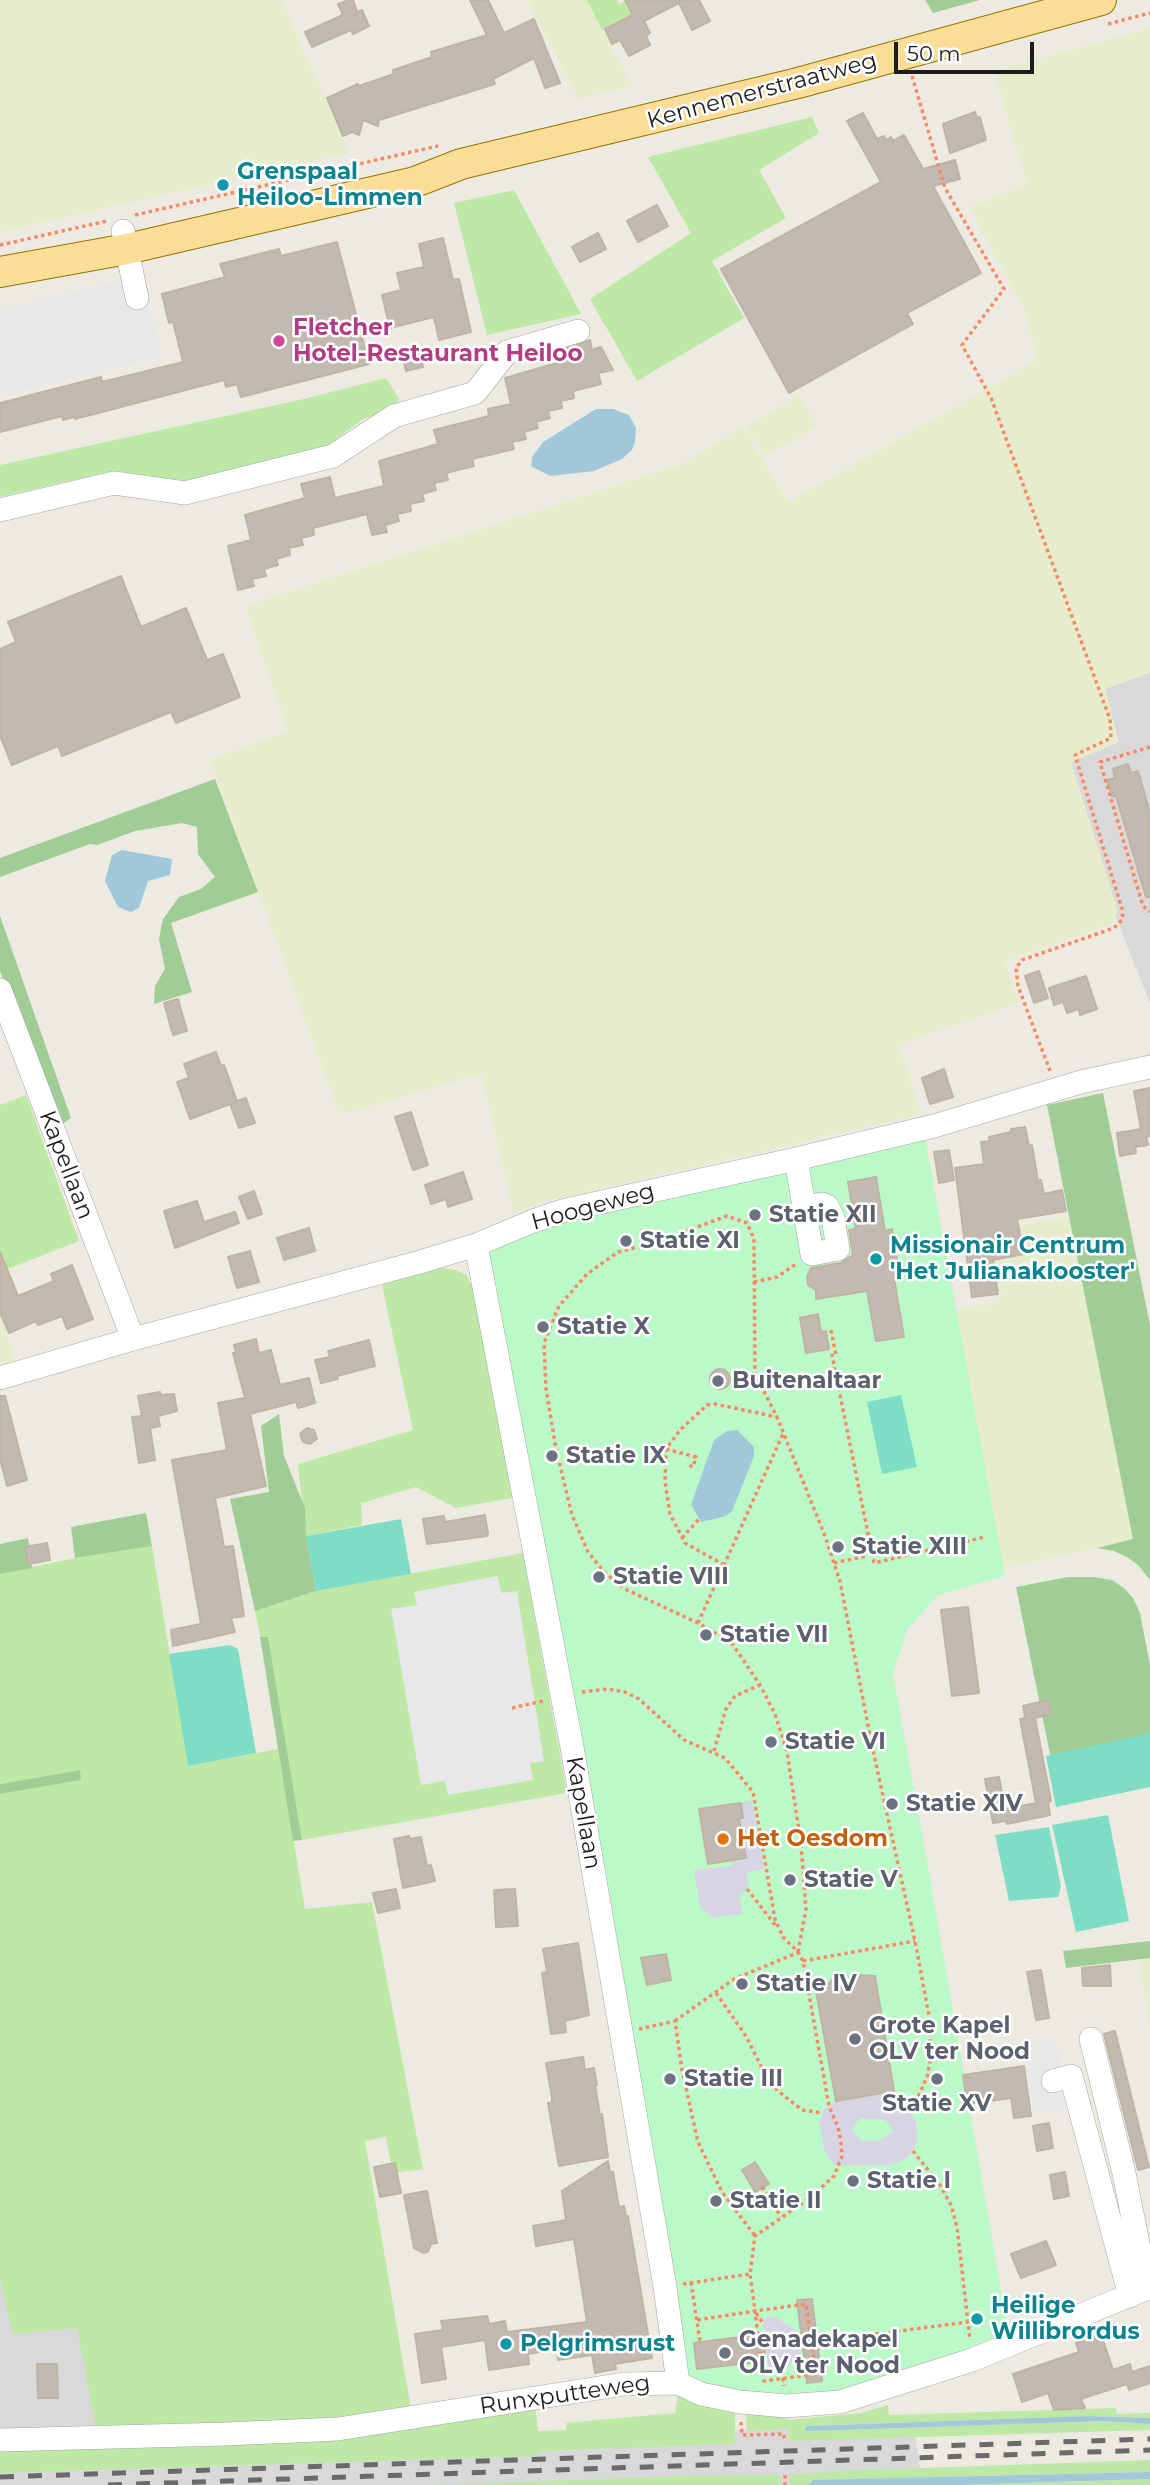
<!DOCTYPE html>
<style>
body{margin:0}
#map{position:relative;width:1150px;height:2485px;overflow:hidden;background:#edebe1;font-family:Montserrat,sans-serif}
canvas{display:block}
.scale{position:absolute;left:894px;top:42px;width:140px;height:32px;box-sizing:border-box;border:4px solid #1c1c1c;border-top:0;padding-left:9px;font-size:21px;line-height:24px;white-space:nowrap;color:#1c1c1c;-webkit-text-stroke:5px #fff;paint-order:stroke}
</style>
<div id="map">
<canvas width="1150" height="2485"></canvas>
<div class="scale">50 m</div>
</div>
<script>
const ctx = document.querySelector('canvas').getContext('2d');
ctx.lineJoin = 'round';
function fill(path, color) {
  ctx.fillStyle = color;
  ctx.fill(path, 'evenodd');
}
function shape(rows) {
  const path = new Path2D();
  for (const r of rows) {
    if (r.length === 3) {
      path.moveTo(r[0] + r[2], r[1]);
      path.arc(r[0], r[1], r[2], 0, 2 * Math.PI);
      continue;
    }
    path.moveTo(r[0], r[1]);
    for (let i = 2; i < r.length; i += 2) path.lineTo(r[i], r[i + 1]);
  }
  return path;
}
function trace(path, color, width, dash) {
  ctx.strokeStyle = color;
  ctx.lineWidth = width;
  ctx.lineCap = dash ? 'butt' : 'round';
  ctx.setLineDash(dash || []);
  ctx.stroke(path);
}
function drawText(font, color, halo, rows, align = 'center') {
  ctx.font = font + ' Montserrat,sans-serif';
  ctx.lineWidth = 5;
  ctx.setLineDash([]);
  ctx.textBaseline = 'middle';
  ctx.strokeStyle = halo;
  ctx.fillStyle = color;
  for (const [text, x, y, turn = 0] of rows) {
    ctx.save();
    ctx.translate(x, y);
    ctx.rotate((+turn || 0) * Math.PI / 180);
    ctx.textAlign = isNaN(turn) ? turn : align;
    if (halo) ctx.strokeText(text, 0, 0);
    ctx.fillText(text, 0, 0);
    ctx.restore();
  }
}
fill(shape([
 [1150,642,1150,1003,1110,903,1040,675],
 [0,2253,79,2322,191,2387,548,2438,914,2423,922,2485,0,2485]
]), '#dad9d9');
fill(shape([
 [0,0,281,0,349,153,0,232],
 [528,0,587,0,632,86,578,99],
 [1150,28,1150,673,1105,689,1119,742,1071,762,1118,911,1112,924,1005,961,1019,1003,899,1045,922,1114,547,1201,514,1213,481,1074,340,1115,210,760,288,731,245,606,679,465,743,427,788,502,1037,360,1026,314,970,207,1027,184,994,71],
 [799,395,818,425,765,457,746,427],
 [1070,1216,1133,1540,1000,1569,953,1310,997,1303,1001,1293,999,1283,994,1279,991,1261,1007,1260,1006,1228],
 [0,1317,18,1366,0,1372],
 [1150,1958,1150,2031,1139,1959]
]), '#e6edcc');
fill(shape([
 [587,0,617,0,619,4,627,0,636,13,602,30],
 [812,117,819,133,759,170,786,218,712,261,744,318,637,381,590,299,691,233,648,157],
 [514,190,581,314,487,335,454,203],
 [386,378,399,399,396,408,363,419,327,446,264,461,258,466,188,481,107,472,0,497,0,465,304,399],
 [26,1095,79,1241,0,1272,0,1105],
 [443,1268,456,1270,466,1275,472,1286,489,1365,512,1498,456,1508,416,1487,361,1503,362,1525,306,1536,298,1464,413,1430,382,1285,428,1270],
 [152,1546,188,1766,278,1749,305,1909,372,1902,423,2169,393,2173,386,2137,365,2141,411,2409,355,2420,96,2428,77,2328,13,2334,0,2279,0,1794,81,1780,79,1770,0,1784,0,1574,75,1558],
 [523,1553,567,1793,302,1840,268,1638,260,1637,255,1611,316,1591],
 [678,2394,735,2408,735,2444,541,2451,536,2456,0,2473,0,2449,535,2403,538,2431,566,2430,566,2423,675,2413],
 [888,2405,889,2415,1116,2408,1117,2414,1150,2413,1150,2418,1088,2416,808,2426,805,2430,1104,2421,1150,2424,1150,2430,789,2441,788,2429,747,2431,746,2410,787,2413,788,2420,861,2413],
 [1150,2460,1150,2472,813,2480,808,2485,790,2485,790,2475,837,2471],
 [780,2475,781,2485,438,2485,689,2476],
 [1150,2479,1150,2485,960,2485,1122,2480]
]), '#bee8a6');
fill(shape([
 [925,0,980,0,933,13],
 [215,779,258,892,171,923,192,992,154,1004,155,986,165,969,159,939,163,919,179,897,201,889,215,877,198,854,197,827,182,823,135,831,97,845,90,844,0,877,0,858],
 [0,916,71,1118,59,1126,0,971],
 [1103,1093,1150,1325,1150,1580,1139,1566,1127,1557,1114,1551,1097,1548,1133,1539,1047,1105],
 [279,1414,284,1456,305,1508,306,1536,316,1591,255,1611,230,1499,269,1492,261,1426],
 [146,1513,152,1546,75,1558,71,1527],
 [28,1538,32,1568,0,1574,0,1544],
 [1068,1577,1093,1577,1112,1580,1125,1589,1133,1598,1140,1613,1150,1665,1150,1739,1051,1759,1016,1587],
 [260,1637,268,1637,302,1840,293,1841],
 [80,1770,81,1780,0,1794,0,1784],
 [1150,1941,1150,1958,1066,1968,1063,1951]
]), '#9fcd95');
fill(shape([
 [924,1132,1005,1576,938,1595,907,1630,893,1673,926,1854,1010,2342,945,2366,786,2404,683,2380,487,1247,566,1217]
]), '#bcf9c9');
fill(shape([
 [901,1395,917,1467,882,1474,867,1402],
 [401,1519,411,1574,316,1591,306,1536],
 [230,1645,238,1649,256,1753,188,1766,169,1654],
 [1150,1733,1150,1787,1056,1807,1046,1756],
 [1108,1815,1129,1921,1076,1932,1052,1825],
 [1049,1827,1061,1887,1058,1897,1009,1901,995,1835]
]), '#7eddc4');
fill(shape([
 [144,275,161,357,0,395,0,310],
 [497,1576,502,1593,517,1591,544,1761,530,1763,533,1780,448,1795,445,1781,421,1785,391,1609,417,1605,414,1592],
 [1057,2038,1065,2110,1035,2113,1021,2045]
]), '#e8e8e8');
fill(shape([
 [752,1801,764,1869,747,1872,749,1887,740,1895,742,1914,713,1918,700,1907,694,1870,732,1866,732,1862,746,1860,739,1821,744,1820,741,1802],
 [881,2094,882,2101,899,2105,911,2113,916,2122,917,2131,917,2142,913,2151,907,2158,892,2165,839,2166,831,2161,825,2152,819,2123,824,2109,836,2101],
 [862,2118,884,2120,889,2123,893,2132,879,2141,862,2141,852,2130,858,2121],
 [776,2317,799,2333,801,2352,785,2370,769,2373,763,2318]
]), '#d7d5e3');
fill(shape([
 [596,409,613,409,629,415,636,428,635,442,632,450,622,459,594,471,550,476,531,466,532,457,543,442],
 [122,850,172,859,170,875,148,881,139,908,131,912,118,907,105,881,112,855],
 [737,1430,754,1447,754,1456,732,1511,726,1516,701,1522,691,1505,714,1440,727,1431],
 [1088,2416,1150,2418,1150,2424,1104,2421,806,2431,805,2428,808,2426],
 [1150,2472,1150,2479,960,2485,808,2485,813,2480]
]), '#a1c7db');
const building = shape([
 [349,0,353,0,357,12,362,10,369,26,353,34,351,30,312,47,305,32,343,15,338,4,349,0],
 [470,0,488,0,504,33,534,19,560,83,545,88,534,58,493,79,495,84,379,120,378,126,363,120,359,135,352,132,343,136,327,98,358,84,359,86,394,74,393,70,432,57,431,52,487,35,470,0],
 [625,0,699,0,710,21,692,30,679,3,644,21,650,33,646,36,650,45,629,56,620,40,612,44,605,29,633,15,625,0],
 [975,112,977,118,980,117,986,140,950,153,943,124,975,112],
 [863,113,877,139,884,136,886,140,891,137,893,141,904,135,923,169,955,160,960,179,933,186,981,273,907,313,913,324,789,393,721,269,881,182,847,121,863,113],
 [657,205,668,226,638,242,627,221,657,205],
 [598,233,606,249,580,262,572,247,598,233],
 [443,238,453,280,459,279,471,332,439,340,434,317,390,328,382,295,401,290,397,273,424,267,419,244,443,238],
 [337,242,369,364,241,397,237,384,226,387,224,380,75,419,74,417,63,420,62,416,0,432,0,403,101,377,102,382,183,362,173,322,169,323,162,294,225,277,220,264,279,249,281,256,337,242],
 [590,340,592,350,601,347,613,370,598,373,601,384,573,391,574,398,561,401,562,408,548,411,550,418,536,422,538,428,524,432,526,439,512,442,514,449,472,459,474,466,446,473,448,480,434,483,436,490,422,494,424,501,410,504,411,511,397,514,399,521,385,525,387,532,372,535,367,514,313,528,314,535,301,538,303,545,289,548,290,555,276,559,278,565,264,569,266,576,252,579,254,586,238,590,228,546,251,540,245,515,305,498,301,484,330,477,335,498,384,486,379,461,438,444,434,430,489,416,488,409,511,404,505,378,564,361,562,350,590,340],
 [419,351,423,367,406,371,402,355,419,351],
 [121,576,141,627,186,608,207,660,223,654,240,697,176,723,171,712,62,756,58,746,12,765,0,736,0,649,16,642,8,622,121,576],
 [1128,764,1131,773,1138,771,1150,813,1150,897,1146,897,1116,796,1112,797,1107,780,1115,778,1113,769,1128,764],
 [1039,971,1048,998,1034,1003,1025,976,1039,971],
 [1086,976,1097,1009,1080,1015,1079,1009,1067,1013,1063,1002,1054,1005,1049,988,1086,976],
 [178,999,187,1031,173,1035,164,1003,178,999],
 [216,1052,221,1066,224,1065,237,1101,246,1098,255,1123,239,1128,230,1104,190,1119,177,1082,189,1078,184,1064,216,1052],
 [944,1069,953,1097,930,1104,922,1078,944,1069],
 [1150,1088,1150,1136,1146,1137,1148,1145,1135,1147,1136,1153,1120,1156,1117,1133,1141,1129,1134,1091,1150,1088],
 [411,1112,428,1165,413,1170,395,1117,411,1112],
 [1025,1127,1029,1146,1032,1145,1038,1181,1041,1180,1044,1194,1062,1190,1066,1211,1017,1219,1024,1254,993,1260,998,1294,972,1297,955,1168,984,1164,981,1142,990,1141,989,1137,1011,1132,1011,1129,1025,1127],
 [949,1150,954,1180,939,1183,934,1152,949,1150],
 [463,1172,472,1199,448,1207,446,1199,431,1204,425,1185,463,1172],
 [876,1177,885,1231,892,1229,900,1277,894,1278,904,1337,876,1341,867,1291,816,1299,816,1290,808,1285,807,1277,811,1268,841,1263,853,1255,849,1230,856,1229,848,1182,876,1177],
 [254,1191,262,1214,248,1219,239,1197,254,1191],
 [197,1201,204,1222,235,1212,239,1223,175,1248,164,1211,197,1201],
 [309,1228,315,1251,284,1260,277,1238,309,1228],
 [250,1251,259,1282,237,1288,228,1257,250,1251],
 [0,1252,18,1296,54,1281,51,1274,72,1265,93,1319,67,1329,62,1316,38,1325,36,1321,9,1333,0,1313,0,1252],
 [818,1314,821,1332,826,1331,829,1349,806,1353,800,1318,818,1314],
 [256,1339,259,1353,271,1350,280,1385,309,1378,315,1403,298,1408,296,1402,250,1414,266,1486,215,1498,224,1547,233,1546,244,1616,231,1618,235,1632,173,1646,171,1630,201,1624,172,1460,227,1450,218,1403,245,1398,233,1353,236,1353,234,1345,256,1339],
 [369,1340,375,1366,337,1376,338,1379,321,1383,315,1360,330,1357,328,1351,369,1340],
 [720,1379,10],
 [160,1392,161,1395,174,1394,177,1411,158,1416,160,1426,150,1428,155,1460,139,1463,132,1417,142,1416,138,1396,160,1392],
 [0,1396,5,1396,27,1480,7,1486,0,1459,0,1396],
 [307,1428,314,1430,317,1439,310,1444,303,1442,300,1434,307,1428],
 [485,1515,488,1534,487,1536,427,1544,423,1519,444,1516,445,1522,485,1515],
 [47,1543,50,1560,28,1564,25,1547,47,1543],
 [968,1607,979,1693,952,1696,941,1610,968,1607],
 [1048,1700,1051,1714,1035,1718,1051,1801,1048,1802,1050,1815,1007,1824,1006,1821,993,1823,985,1779,999,1777,1005,1809,1036,1803,1020,1719,1025,1718,1023,1706,1048,1700],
 [741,1803,743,1818,739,1819,746,1858,708,1864,699,1809,741,1803],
 [409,1836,410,1839,421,1837,427,1866,431,1865,435,1881,403,1888,394,1839,409,1836],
 [396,1889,400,1908,378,1913,373,1893,396,1889],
 [515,1889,518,1926,496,1927,494,1890,515,1889],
 [578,1943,589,2015,565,2021,566,2032,551,2034,542,1973,547,1972,543,1949,578,1943],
 [666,1954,671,1980,647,1985,641,1958,666,1954],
 [1110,1965,1111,1986,1083,1986,1082,1968,1110,1965],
 [1041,1970,1049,2018,1036,2020,1027,1972,1041,1970],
 [855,1975,875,1976,894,2091,836,2101,815,1986,828,1984,834,1978,836,1981,854,1977,855,1975],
 [1115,2031,1149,2167,1138,2170,1104,2034,1115,2031],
 [583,2057,585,2070,594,2068,597,2085,595,2085,600,2115,602,2114,608,2157,559,2166,548,2103,552,2102,552,2098,546,2063,583,2057],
 [1024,2066,1031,2116,1014,2118,1011,2098,967,2104,963,2075,1024,2066],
 [1049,2123,1053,2148,1037,2151,1033,2126,1049,2123],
 [608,2161,610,2172,613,2172,619,2207,624,2206,626,2216,628,2216,652,2358,615,2364,616,2369,595,2373,592,2355,558,2360,557,2349,528,2354,529,2364,489,2370,485,2340,441,2347,446,2379,422,2383,415,2334,443,2330,441,2321,487,2316,489,2324,505,2321,507,2332,587,2322,574,2239,536,2246,533,2226,566,2220,562,2191,608,2161],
 [755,2162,769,2184,755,2192,742,2170,755,2162],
 [395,2163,401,2193,380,2197,374,2167,395,2163],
 [1065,2172,1069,2196,1054,2199,1050,2175,1065,2172],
 [427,2191,437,2243,431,2244,428,2252,423,2253,414,2248,404,2195,427,2191],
 [1046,2241,1056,2265,1021,2278,1011,2254,1046,2241],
 [812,2299,822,2381,807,2383,797,2300,812,2299],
 [763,2334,766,2361,697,2369,694,2343,763,2334],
 [1094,2336,1095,2339,1102,2337,1113,2370,1130,2364,1132,2372,1150,2366,1150,2383,1129,2390,1127,2384,1081,2399,1085,2408,1054,2410,1048,2393,1022,2402,1013,2374,1079,2352,1076,2343,1094,2336],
 [37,2364,57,2364,58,2398,38,2398,37,2364]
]);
fill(building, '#c2bab1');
trace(building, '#bfb3a4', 2);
const minor = shape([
 [123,231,137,298],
 [0,510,114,483,185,493,333,456,394,416,475,393,507,352,578,331],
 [0,990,133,1339],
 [796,1159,812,1254,838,1249,833,1218,827,1206,822,1204,804,1208],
 [476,1245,572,1747,665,2287,678,2383],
 [0,1378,133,1339,420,1262,476,1245,533,1221,566,1210,796,1159,934,1126,1081,1082,1150,1067],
 [1091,2039,1124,2173,1147,2289],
 [1053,2081,1071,2076,1130,2296],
 [0,2440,227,2434,338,2429,624,2384,678,2383,701,2394,740,2402,764,2404,785,2406,840,2402,972,2360,1150,2287]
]);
const major = shape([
 [0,272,127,249,415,182,461,164,798,83,1101,0]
]);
trace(minor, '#a3a3a3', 24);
trace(major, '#937500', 32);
trace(shape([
 [1108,24,1150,13],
 [912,76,945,188,1004,289,962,345,991,398,1110,719,1111,738,1075,755,1123,912,1122,920,1114,928,1022,960,1016,968,1018,986,1050,1071],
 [135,215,438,146],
 [0,245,107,221],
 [1150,747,1100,762,1143,906,1150,912],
 [754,1282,777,1277,796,1264],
 [831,1330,836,1355,832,1355,874,1563,985,1537],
 [666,1449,696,1457,693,1467,686,1464],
 [682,1538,699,1519],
 [834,1563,867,1556],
 [724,1565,685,1543,670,1514,665,1482,666,1449,680,1430,707,1405,715,1404,777,1417],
 [698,1623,783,1434],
 [582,1692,608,1689,625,1692,639,1699,684,1740,725,1758,753,1792,775,1919,783,1937,798,1952,803,1961,829,2106,838,2127,841,2143,842,2156,834,2176,811,2197,755,2236,750,2274,755,2311,764,2381,816,2374,806,2304,755,2311,697,2320],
 [512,1708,543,1701],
 [714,1751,726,1709,735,1696,760,1685],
 [747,1889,776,1926],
 [798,1952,806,1909,801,1844,787,1752,775,1714,760,1685,731,1642,698,1623,625,1589,605,1573,588,1552,572,1515,556,1449,546,1388,544,1343,559,1306,587,1274,618,1252,654,1243,727,1216,747,1223,754,1239,755,1374,777,1417,825,1536,840,1581,872,1746,915,1941,929,2016,931,2057,927,2077,911,2113],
 [803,1961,915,1941],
 [716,1993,746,2036,764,2072,778,2091,802,2110,822,2113],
 [675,2021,734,1979,797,1953],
 [639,2029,675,2021,682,2070,698,2142,722,2192,755,2236],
 [913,2151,940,2185,951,2205,957,2227,970,2340],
 [762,2187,781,2217],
 [691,2282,700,2342],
 [683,2284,750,2274],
 [756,2313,764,2325],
 [799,2344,968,2322],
 [782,2371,784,2386],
 [741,2422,742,2435,784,2434,784,2440],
 [785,2475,785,2485]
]), '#f98866', 3.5, [3.5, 3.5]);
trace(minor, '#fff', 23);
trace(major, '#fbdd98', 30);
trace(shape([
 [0,2477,1150,2439],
 [108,2485,1150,2450]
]), '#6a6a6a', 5, [14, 14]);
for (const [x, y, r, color] of [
 [223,185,7,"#0f9aa8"],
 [279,341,7,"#d1479c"],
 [755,1215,7,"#6b7280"],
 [626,1241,7,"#6b7280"],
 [876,1259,7,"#0f9aa8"],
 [543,1327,7,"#6b7280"],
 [718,1381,7,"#6b7280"],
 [552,1456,7,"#6b7280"],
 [838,1547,7,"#6b7280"],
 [599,1577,7,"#6b7280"],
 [706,1635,7,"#6b7280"],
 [771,1742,7,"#6b7280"],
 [892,1804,7,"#6b7280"],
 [723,1839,7,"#e8710a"],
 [790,1880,7,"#6b7280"],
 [742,1984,7,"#6b7280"],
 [855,2039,7,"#6b7280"],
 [670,2079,7,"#6b7280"],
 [937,2079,7,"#6b7280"],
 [853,2181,7,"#6b7280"],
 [716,2201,7,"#6b7280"],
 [977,2319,7,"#0f9aa8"],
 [506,2344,7,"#0f9aa8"],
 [725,2353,7,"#6b7280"]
]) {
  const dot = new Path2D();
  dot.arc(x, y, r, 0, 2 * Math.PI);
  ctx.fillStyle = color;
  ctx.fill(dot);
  trace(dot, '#fff', 2.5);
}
drawText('23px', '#1c1c1c', '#fff', [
 ["Kennemerstraatweg",762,91,-15],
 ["Kapellaan",66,1165,69],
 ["Hoogeweg",593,1207,-15],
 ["Kapellaan",583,1813,80],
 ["Runxputteweg",565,2395,-8]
]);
drawText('bold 23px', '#0d838f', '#fff', [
 ["Grenspaal",237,172],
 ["Heiloo-Limmen",237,198],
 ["Missionair Centrum",890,1246],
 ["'Het Julianaklooster'",890,1272],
 ["Heilige",991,2306],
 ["Willibrordus",991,2332],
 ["Pelgrimsrust",520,2344]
], 'left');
drawText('bold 23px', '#b23c85', '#fff', [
 ["Fletcher",293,328],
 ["Hotel-Restaurant Heiloo",293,354]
], 'left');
drawText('bold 23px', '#5b616d', '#fff', [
 ["Statie XII",769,1215],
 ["Statie XI",640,1241],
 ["Statie X",557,1327],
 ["Buitenaltaar",732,1381],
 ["Statie IX",566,1456],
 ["Statie XIII",852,1547],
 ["Statie VIII",613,1577],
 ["Statie VII",720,1635],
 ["Statie VI",785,1742],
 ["Statie XIV",906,1804],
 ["Statie V",804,1880],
 ["Statie IV",756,1984],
 ["Grote Kapel",869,2026],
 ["OLV ter Nood",869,2052],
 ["Statie III",684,2079],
 ["Statie XV",937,2104,"center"],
 ["Statie I",867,2181],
 ["Statie II",730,2201],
 ["Genadekapel",739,2340],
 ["OLV ter Nood",739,2366]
], 'left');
drawText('bold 23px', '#c56008', '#fff', [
 ["Het Oesdom",737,1839]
], 'left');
</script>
